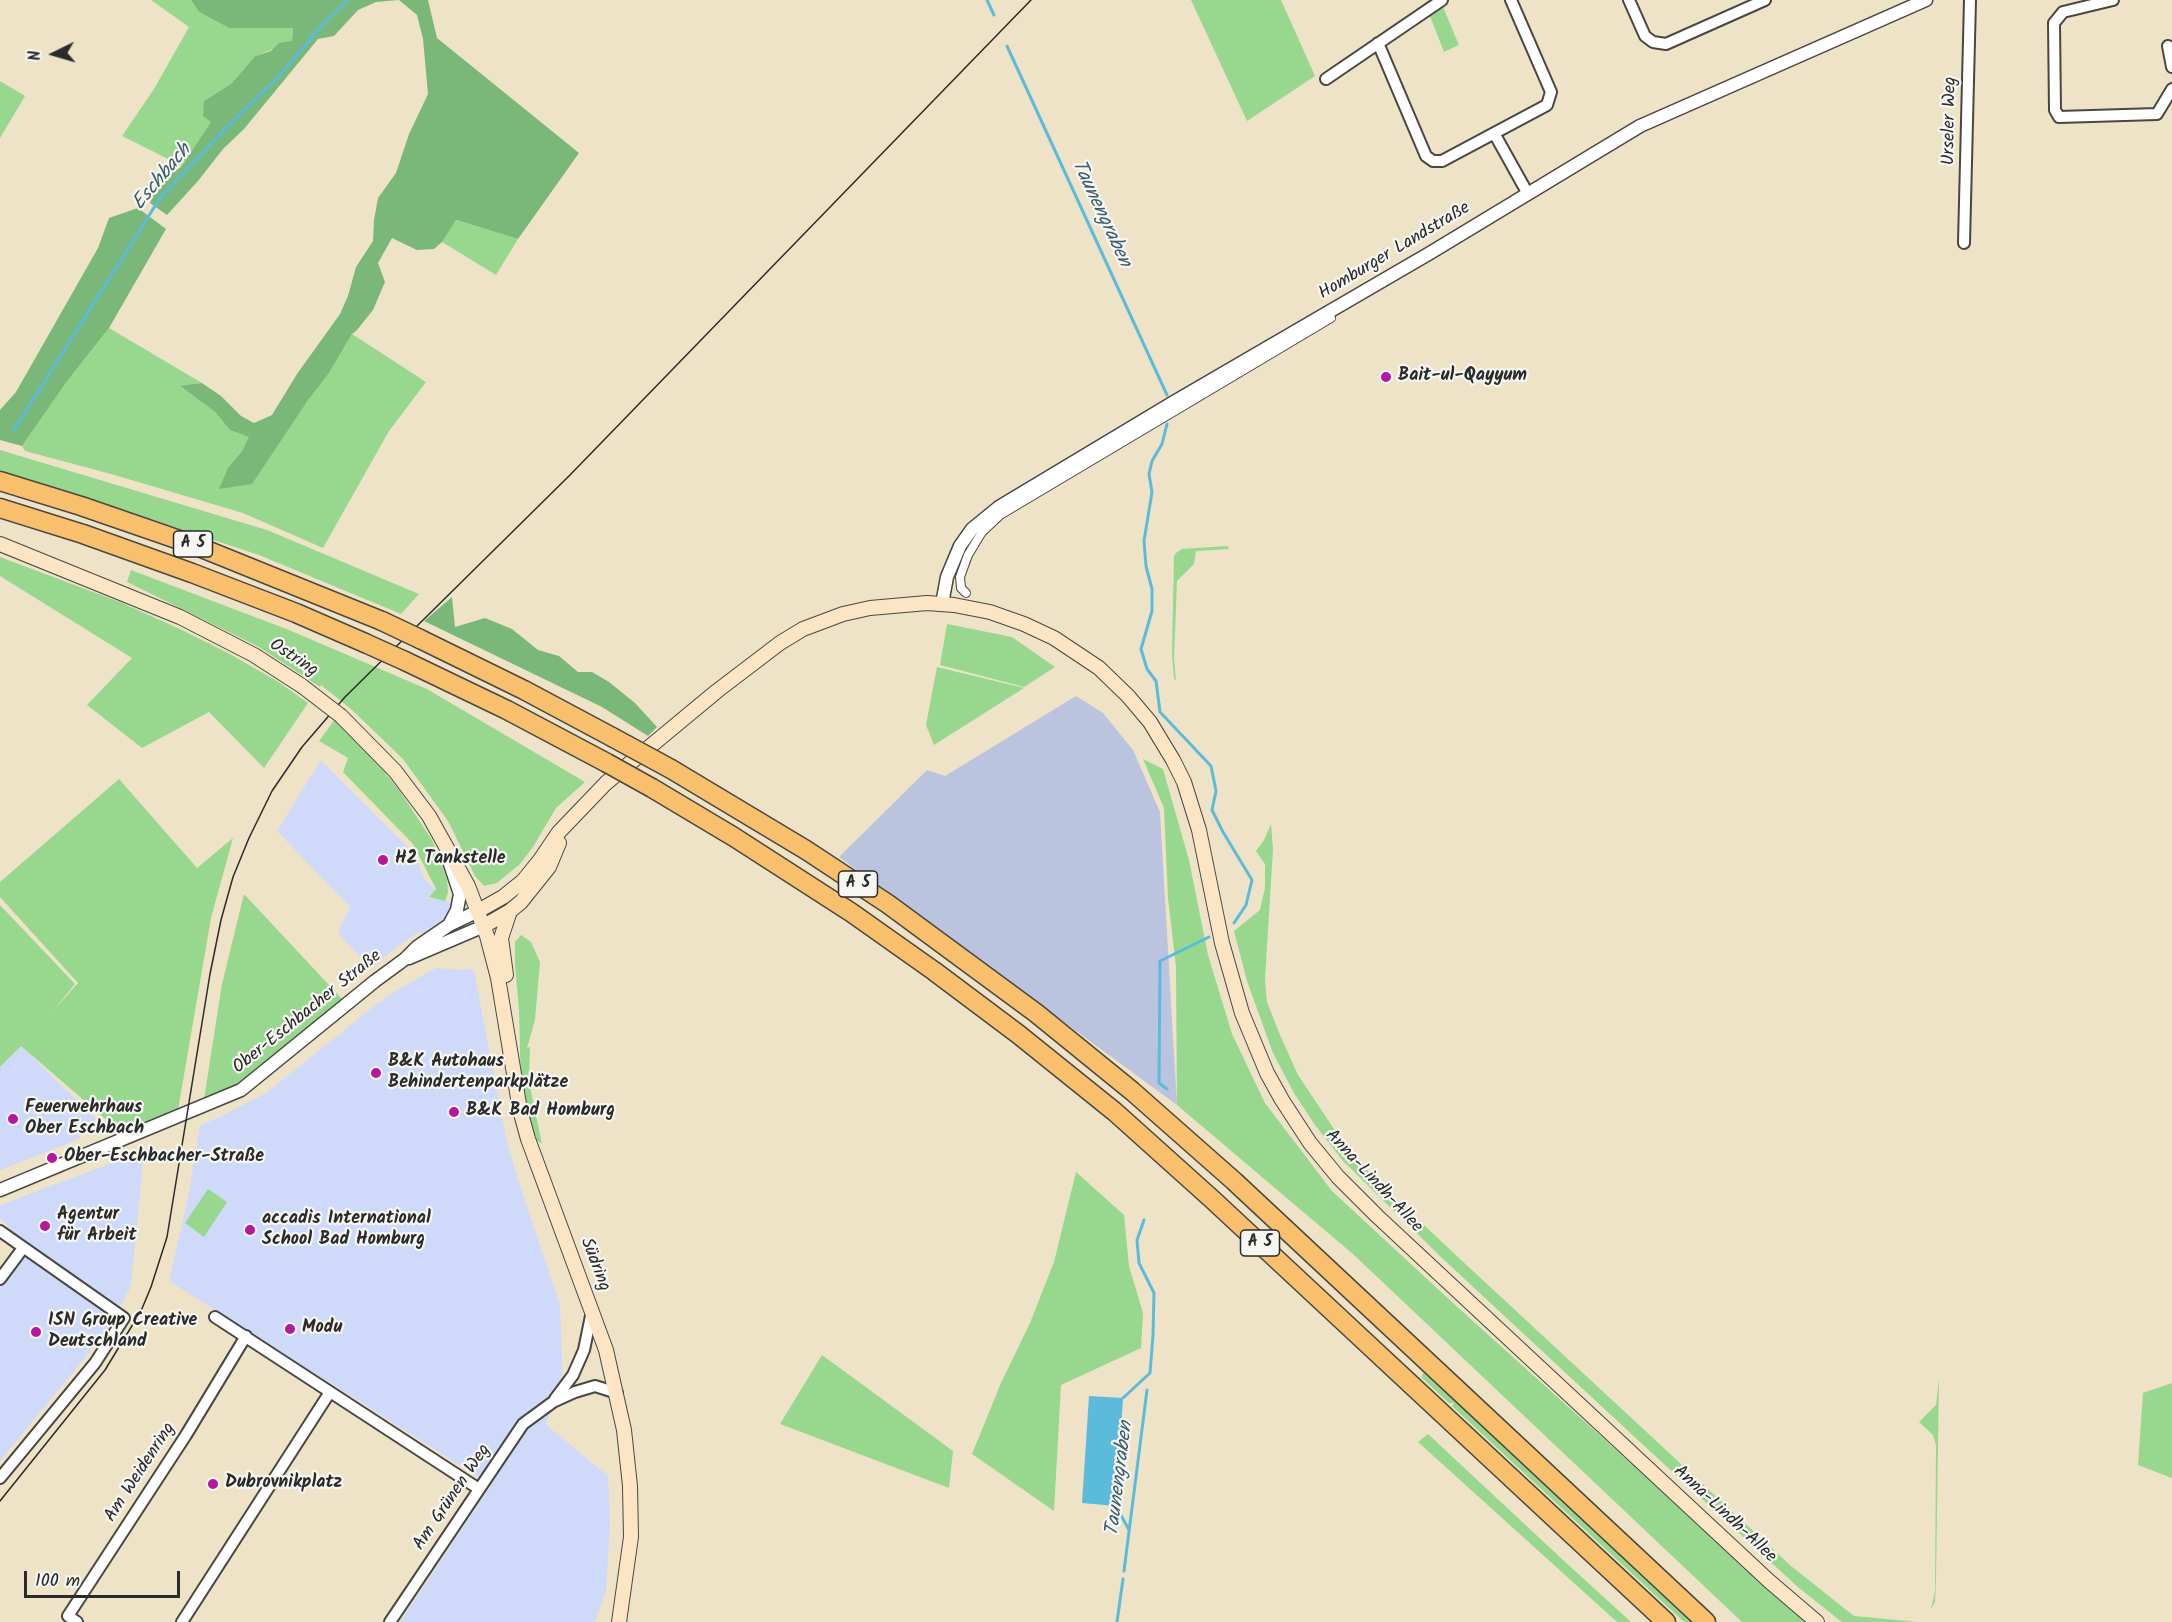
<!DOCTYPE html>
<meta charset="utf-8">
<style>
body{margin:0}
#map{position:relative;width:2172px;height:1622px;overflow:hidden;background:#eee3c6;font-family:Kalam,sans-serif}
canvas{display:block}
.north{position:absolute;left:24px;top:24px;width:60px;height:60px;-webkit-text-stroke:4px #f6f6f2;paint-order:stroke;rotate:265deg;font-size:16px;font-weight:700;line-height:24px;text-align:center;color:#2b2b2b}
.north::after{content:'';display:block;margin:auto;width:21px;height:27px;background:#2b2b2b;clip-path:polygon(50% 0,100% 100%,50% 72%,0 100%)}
.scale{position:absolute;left:24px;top:1571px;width:156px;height:27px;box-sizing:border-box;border:3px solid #2b2b2b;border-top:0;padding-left:8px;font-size:18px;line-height:21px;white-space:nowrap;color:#2b2b2b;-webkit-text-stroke:4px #f6f6f2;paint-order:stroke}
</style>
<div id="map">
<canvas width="2172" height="1622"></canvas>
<div class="north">N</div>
<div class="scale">100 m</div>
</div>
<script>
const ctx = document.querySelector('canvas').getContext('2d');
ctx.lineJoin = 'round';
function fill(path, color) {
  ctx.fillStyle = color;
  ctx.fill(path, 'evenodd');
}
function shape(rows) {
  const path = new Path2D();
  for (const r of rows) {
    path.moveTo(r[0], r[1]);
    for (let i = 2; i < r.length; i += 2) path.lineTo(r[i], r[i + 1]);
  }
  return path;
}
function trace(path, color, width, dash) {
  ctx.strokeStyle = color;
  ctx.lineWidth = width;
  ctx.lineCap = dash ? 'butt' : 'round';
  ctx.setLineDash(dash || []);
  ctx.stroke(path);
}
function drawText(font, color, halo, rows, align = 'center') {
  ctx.font = font + ' Kalam,sans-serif';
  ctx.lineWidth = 4.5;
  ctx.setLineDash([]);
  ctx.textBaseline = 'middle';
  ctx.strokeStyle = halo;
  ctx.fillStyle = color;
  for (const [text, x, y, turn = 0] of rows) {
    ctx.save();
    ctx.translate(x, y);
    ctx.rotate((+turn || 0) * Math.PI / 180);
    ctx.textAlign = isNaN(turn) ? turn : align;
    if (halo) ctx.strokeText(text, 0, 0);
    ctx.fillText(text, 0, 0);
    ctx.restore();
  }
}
fill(shape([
 [321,760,415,854,424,879,435,889,429,898,452,902,445,918,426,934,419,932,398,946,374,966,367,965,338,933,350,907,277,831],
 [436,968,462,970,471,968,474,971,506,1138,518,1180,560,1305,563,1386,545,1424,608,1476,610,1523,606,1591,595,1622,400,1622,491,1485,169,1281,189,1193,200,1125,218,1118,266,1093,378,1003,399,989],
 [21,1046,97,1120,77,1140,0,1170,0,1067],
 [144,1151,131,1286,106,1332,0,1461,0,1276,25,1244,0,1218,0,1205]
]), '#cfdafa');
fill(shape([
 [1076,696,1103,713,1133,750,1160,812,1177,1105,839,857,927,770,945,776]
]), '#bac4de');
fill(shape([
 [151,0,191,0,199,12,229,28,293,28,292,42,255,56,232,83,204,101,212,122,182,166,122,136,154,89,189,27],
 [1191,0,1281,0,1315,76,1247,121],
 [1443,7,1459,45,1444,52,1430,16],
 [0,81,25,96,0,138],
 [455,220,518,239,496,275,442,242],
 [109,328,202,383,181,387,215,412,230,430,250,437,242,451,228,468,306,403,329,373,352,334,426,382,389,431,323,548,243,513,111,474,25,451,22,446,68,380],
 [0,450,267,530,419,594,401,614,259,555,75,494,0,472],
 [1228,546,1229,549,1196,551,1194,564,1177,581,1174,658,1176,681,1174,678,1172,654,1174,556,1176,553,1182,549],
 [0,557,120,602,182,630,228,653,277,681,308,703,264,768,209,712,142,748,87,705,132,658,0,576],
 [131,570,289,630,427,689,585,782,556,808,533,847,520,864,497,883,484,886,475,876,448,821,403,759,351,709,321,685,320,687,259,647,127,582],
 [947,624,1012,637,1055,667,1024,687,940,665],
 [937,667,1024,688,934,745,926,725],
 [335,719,365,748,399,790,432,840,447,879,448,893,445,901,429,897,436,889,413,844,343,772,348,758,319,741],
 [1143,759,1163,769,1189,860,1208,955,1232,1034,1265,1103,1332,1191,1453,1303,1796,1612,1809,1622,1742,1622,1354,1255,1177,1105,1176,967,1168,898,1164,808],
 [119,779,197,868,233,838,211,918,178,1110,123,1134,21,1046,0,1067,0,905,75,984,51,1013,78,983,0,897,0,882],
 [1271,824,1273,849,1265,979,1267,1002,1280,1035,1298,1075,1346,1147,1374,1178,1459,1258,1791,1566,1854,1616,1918,1622,1842,1622,1799,1588,1640,1442,1442,1258,1343,1161,1315,1125,1294,1093,1273,1053,1247,981,1234,931,1260,910,1265,888,1265,864,1256,851,1264,840],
 [244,894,343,1000,244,1080,204,1099,222,984],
 [521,935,531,942,540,962,535,1020,527,1048,530,1047,529,1082,542,1144,533,1138,521,1087,519,1010,515,965,515,942],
 [1076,1172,1124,1215,1129,1266,1143,1313,1141,1348,1061,1385,1054,1511,972,1454,1001,1383,1030,1323,1054,1262],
 [208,1189,227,1202,204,1237,185,1223],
 [822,1355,953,1451,949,1488,780,1424],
 [1423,1372,1437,1384,1692,1622,1684,1622,1583,1528,1452,1406,1454,1403,1449,1403,1422,1378],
 [1939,1379,1936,1580,1935,1602,1931,1609,1935,1591,1936,1445,1933,1435,1919,1422,1936,1405],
 [2172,1383,2172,1478,2138,1465,2143,1393],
 [1428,1434,1563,1560,1631,1622,1617,1622,1418,1442]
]), '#97d88e');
fill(shape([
 [191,0,428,0,437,38,579,153,518,239,456,220,442,242,434,249,417,250,392,238,378,263,385,282,373,310,357,330,352,334,329,373,306,403,252,484,219,489,228,468,242,451,249,437,230,430,215,412,180,386,202,383,221,396,241,416,254,423,272,415,297,374,340,314,348,296,356,267,373,241,374,220,378,198,396,173,409,134,428,94,423,39,417,15,399,0,376,2,358,10,334,36,318,39,244,129,223,149,198,181,167,215,150,203,156,185,182,166,211,122,203,116,204,101,232,83,255,56,271,51,279,43,292,41,293,28,229,28,199,12],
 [138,208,166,229,109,328,68,380,22,446,0,440,0,410,16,392,98,248,109,218],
 [452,597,455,627,485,618,512,629,538,650,559,656,578,672,592,672,609,682,635,703,657,727,648,736,602,707,424,621]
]), '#79b879');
fill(shape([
 [1089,1396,1123,1398,1116,1506,1082,1503]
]), '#5cbbdb');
trace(shape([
 [987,0,994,15],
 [1007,46,1167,395],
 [1167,424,1162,444,1152,461,1149,474,1152,492,1144,541,1146,566,1152,589,1152,611,1141,649,1147,669,1156,681,1160,712,1211,766,1216,791,1212,810,1223,832,1252,880,1246,905,1234,923],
 [14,430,160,198,223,131,280,75,324,23,348,0],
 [1167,1089,1159,1083,1160,961,1209,937],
 [1123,1398,1150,1373,1153,1335,1154,1293,1139,1263,1137,1240,1144,1220],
 [1116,1506,1129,1530],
 [1124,1571,1147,1390],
 [1117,1622,1123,1579]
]), '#5cbbdb', 3);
const pedestrian = shape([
 [966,593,961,588,960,577,968,555,982,532,1000,515,1331,318]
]);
const minor = shape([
 [1629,0,1645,36,1653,42,1666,44,1765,0],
 [2113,0,2063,12,2054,23,2055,110,2059,117,2157,114,2172,89],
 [1378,43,1426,156,1433,161,1442,161,1547,105,1551,92,1511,0],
 [2168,46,2172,67],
 [1326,79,1442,0],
 [1494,133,1528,194],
 [1964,243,1970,0],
 [0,1231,124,1318,95,1363,0,1478],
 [0,1279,23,1248],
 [215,1317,479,1489],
 [555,1399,573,1375,584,1350,592,1311],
 [77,1622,68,1616,186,1435,246,1336],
 [182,1622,330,1392],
 [390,1622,523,1424,553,1402,575,1392,595,1386,617,1393]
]);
const tertiary = shape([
 [942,604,947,577,960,546,972,529,999,507,1174,402,1430,253,1640,126,1926,0],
 [447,855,460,894,457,910,449,925],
 [409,958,484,926],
 [0,1190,241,1090,375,981,405,959,417,947,449,925,478,911]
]);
const secondary = shape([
 [0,544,180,617,254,655,302,686],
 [341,716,395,771,429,816,468,886,487,936,498,978,520,1110,528,1139,606,1350,624,1430,630,1486,631,1537,619,1622],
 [478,911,503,897,523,881,540,860,559,832,606,783,717,691,780,643,803,629,843,614,870,608,927,603,954,605,990,612,1024,624,1054,638,1099,668,1128,696,1150,722,1173,760,1184,782,1199,830,1222,943,1242,1013,1267,1073,1282,1100,1310,1143,1338,1177,1377,1216,1769,1581,1817,1622],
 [484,926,510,911,521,902,549,867,559,843],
 [506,975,501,938,510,911]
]);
const motorway = shape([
 [0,481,81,506,194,545,382,621],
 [0,508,83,534,192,573,296,613,365,643],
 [420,639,524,690,612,737],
 [405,661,507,710,607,763],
 [671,769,806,850,888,904,1036,1013,1132,1091,1234,1181,1706,1622],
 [652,788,734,837,852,913,934,971,1018,1034,1115,1112,1213,1200,1666,1622]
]);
trace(pedestrian, '#484742', 10);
trace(minor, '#484742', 14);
trace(tertiary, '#484742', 15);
trace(secondary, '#484742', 16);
trace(motorway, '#484742', 21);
trace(pedestrian, '#fff', 8);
trace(minor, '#fff', 10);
trace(tertiary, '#fff', 12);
trace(secondary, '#fce5c4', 14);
trace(motorway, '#f8bf6c', 18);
trace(shape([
 [0,1501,105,1370,141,1311,151,1287,167,1237,210,974,221,920,233,877,249,838,272,791,302,747,345,697,570,475,1031,0]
]), '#2b2b2b', 1.5);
const secondaryBridge = shape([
 [302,686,341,716]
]);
const motorwayBridge = shape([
 [382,621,420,639],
 [365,643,405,661],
 [612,737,671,769],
 [607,763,652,788]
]);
trace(secondaryBridge, '#484742', 16, []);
trace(motorwayBridge, '#484742', 21, []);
trace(secondaryBridge, '#fce5c4', 14);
trace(motorwayBridge, '#f8bf6c', 18);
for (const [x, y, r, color] of [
 [1386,377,6,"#b5179e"],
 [383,860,6,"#b5179e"],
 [376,1073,6,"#b5179e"],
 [454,1112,6,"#b5179e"],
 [13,1119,6,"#b5179e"],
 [52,1158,6,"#b5179e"],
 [45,1226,6,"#b5179e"],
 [250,1230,6,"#b5179e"],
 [290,1329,6,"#b5179e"],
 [36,1332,6,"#b5179e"],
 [213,1484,6,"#b5179e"]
]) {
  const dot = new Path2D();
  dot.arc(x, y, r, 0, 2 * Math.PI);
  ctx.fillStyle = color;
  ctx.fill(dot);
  trace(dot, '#f6f6f2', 2);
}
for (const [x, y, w] of [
 [193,544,39],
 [858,884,39],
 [1260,1243,39]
]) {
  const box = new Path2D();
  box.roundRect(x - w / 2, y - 13, w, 26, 4.5);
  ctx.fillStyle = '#f6f6f2';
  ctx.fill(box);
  trace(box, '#2b2b2b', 1.5);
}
drawText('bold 16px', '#2b2b2b', null, [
 ["A 5",193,544],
 ["A 5",858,884],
 ["A 5",1260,1243]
]);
drawText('18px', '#2b2b2b', '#f6f6f2', [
 ["Urseler Weg",1951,121,-89],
 ["Homburger Landstraße",1395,252,-31],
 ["Ostring",293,659,33],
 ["Ober-Eschbacher Straße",308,1013,-39],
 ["Anna-Lindh-Allee",1373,1182,47],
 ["Südring",594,1265,69],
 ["Am Weidenring",141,1473,-57],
 ["Am Grünen Weg",453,1498,-56],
 ["Anna-Lindh-Allee",1724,1515,43]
]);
drawText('bold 18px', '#2b2b2b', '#f6f6f2', [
 ["Bait-ul-Qayyum",1398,377],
 ["H2 Tankstelle",395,860],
 ["B&K Autohaus",388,1063],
 ["Behindertenparkplätze",388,1084],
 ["Feuerwehrhaus",25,1109],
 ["Ober Eschbach",25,1130],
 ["B&K Bad Homburg",466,1112],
 ["Ober-Eschbacher-Straße",64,1158],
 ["Agentur",57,1216],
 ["für Arbeit",57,1237],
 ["accadis International",262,1220],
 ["School Bad Homburg",262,1241],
 ["ISN Group Creative",48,1322],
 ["Deutschland",48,1343],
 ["Modu",302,1329],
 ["Dubrovnikplatz",225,1484]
], 'left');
drawText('italic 20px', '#3c5d69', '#f6f6f2', [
 ["Eschbach",163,178,-50],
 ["Taunengraben",1100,214,65],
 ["Taunengraben",1121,1479,-83]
]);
</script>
